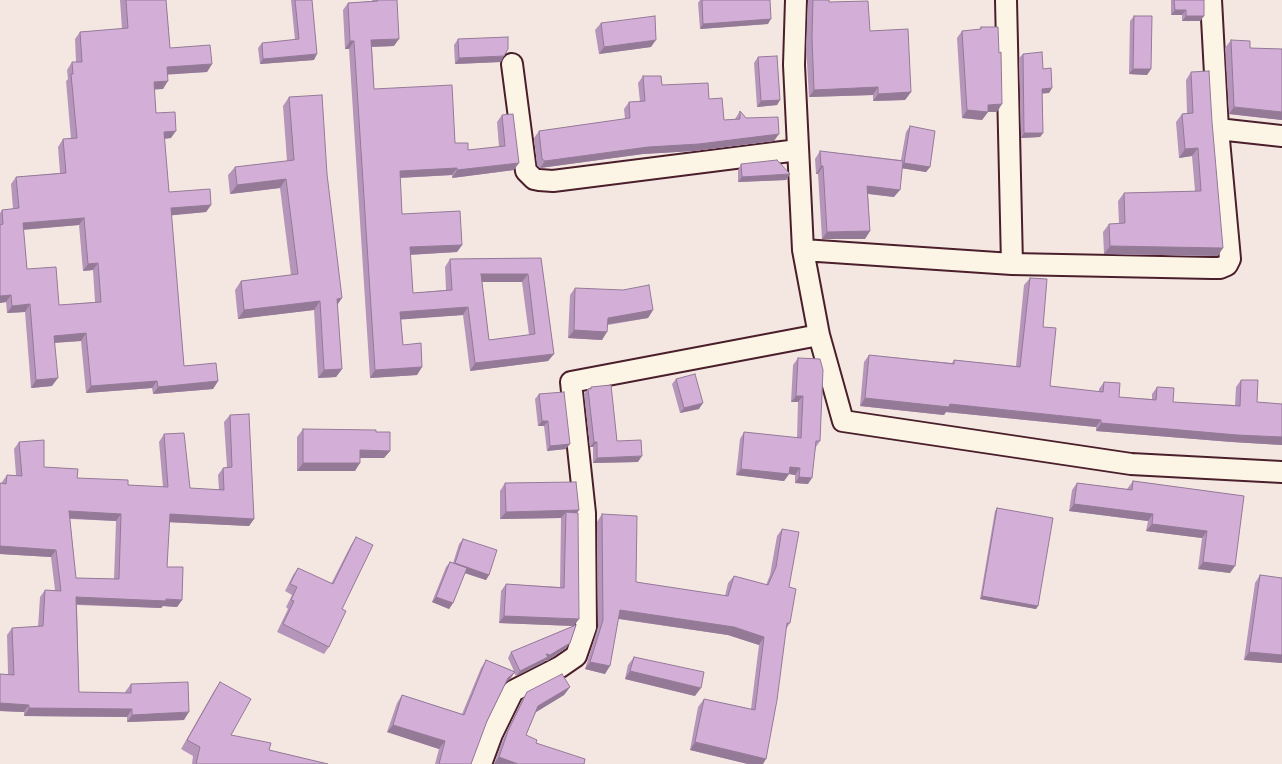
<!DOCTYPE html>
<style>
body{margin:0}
canvas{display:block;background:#f4e7e2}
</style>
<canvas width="1282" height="764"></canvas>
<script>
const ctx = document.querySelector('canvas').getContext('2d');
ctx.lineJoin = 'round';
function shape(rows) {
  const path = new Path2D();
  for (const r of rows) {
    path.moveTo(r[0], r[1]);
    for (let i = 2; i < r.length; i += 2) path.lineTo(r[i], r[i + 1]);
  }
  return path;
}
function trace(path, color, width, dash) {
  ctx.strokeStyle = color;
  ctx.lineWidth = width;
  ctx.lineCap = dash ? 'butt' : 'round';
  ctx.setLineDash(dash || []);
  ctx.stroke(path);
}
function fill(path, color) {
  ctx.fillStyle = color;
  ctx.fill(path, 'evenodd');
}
const street = shape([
 [1006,0,1012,264],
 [512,64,526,171,534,179,539,180,553,181,798,150],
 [1218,129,1282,136],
 [803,250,1012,264,1212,268,1220,268,1227,265,1230,259,1218,129,1211,0],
 [819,335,843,421,1131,464,1282,472],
 [481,764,492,734,513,691,560,667,576,656,586,627,585,513,571,382,819,335,803,250,794,65,796,0]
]);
trace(street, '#4a1f2b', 24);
trace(street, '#fcf5e5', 20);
fill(shape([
 [120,0,166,0,170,48,212,64,207,72,167,74,163,89,154,89,156,113,171,138,164,139,169,192,211,205,206,212,171,215,184,366,218,381,213,389,153,394,152,388,86,393,81,341,55,343,52,386,31,388,25,312,7,313,6,302,0,303,0,213,2,210,13,209,11,184,16,177,60,173,58,147,63,139,71,139,66,81,68,79,67,70,72,62,76,62,75,39,80,32,122,29],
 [79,225,83,271,93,270,95,302,59,305,27,269,23,230],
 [291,0,312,0,314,60,260,64,258,48,262,43,295,40],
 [372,0,397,0,394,46,372,47,374,89,455,143,468,150,499,147,497,122,502,115,514,170,452,178,452,175,400,178,402,214,462,245,457,252,410,255,413,293,446,290,445,267,450,259,541,258,554,354,548,361,470,371,463,315,401,319,403,345,422,367,417,375,370,378,349,49,345,49,343,10,348,3,372,1],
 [482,282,522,282,529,335,489,340],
 [700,0,770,0,768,24,700,29,698,3],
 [808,0,829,0,829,2,870,31,911,92,905,100,873,101,873,95,809,97,806,46],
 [1171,0,1204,0,1204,16,1200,21,1182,21,1182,15,1171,15],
 [1134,16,1151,69,1147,75,1129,74,1130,21],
 [601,23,651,47,599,54,595,30],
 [981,27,997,112,988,112,982,120,962,118,957,38,962,31,979,30],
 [458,39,501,62,455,64,454,45],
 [1231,40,1250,48,1282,49,1282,120,1229,114,1225,48],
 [1023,54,1043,69,1052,88,1049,93,1042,93,1043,133,1040,137,1021,138,1019,58],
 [758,57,780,100,777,105,757,107,754,63],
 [1191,72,1218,256,1104,254,1103,232,1109,224,1119,224,1118,201,1124,193,1195,191,1192,156,1179,158,1176,122,1182,114,1187,113,1186,80],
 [643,76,662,85,709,99,724,120,735,119,740,111,746,118,774,141,694,151,643,154,540,168,537,165,534,138,539,131,625,119,624,109,629,102,640,102,638,83],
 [289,97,337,306,342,369,336,377,318,378,314,310,238,319,235,290,241,281,291,275,280,188,230,194,228,175,235,167,287,161,283,106],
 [910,126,930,167,926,172,902,168,894,197,868,194,870,231,865,239,822,239,818,174,816,174,815,159,820,151,901,160,906,132],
 [741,164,790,174,786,180,738,182,738,170],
 [1030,278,1043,327,1050,386,1099,392,1099,389,1104,382,1119,397,1152,399,1152,394,1157,387,1173,402,1235,405,1236,387,1241,380,1257,402,1282,404,1282,445,1232,442,1096,431,1096,427,946,412,944,415,860,406,864,362,869,355,952,363,954,360,1016,366,1024,285],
 [575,288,653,310,648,318,608,325,602,340,568,338,570,295],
 [798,358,820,441,816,447,808,484,795,483,795,475,789,474,784,481,736,475,740,439,744,432,797,438,798,402,791,402,793,365],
 [676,379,699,409,680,413,672,384],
 [591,387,617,441,638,462,593,463,593,447,590,447,584,394,588,389,590,389],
 [539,394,566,449,547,451,544,426,538,426,535,399],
 [230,415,254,519,249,526,169,522,167,567,182,600,177,607,163,606,161,608,77,605,79,692,126,693,125,692,131,684,184,720,127,722,127,717,24,716,24,712,0,711,0,674,8,674,7,635,12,628,38,627,40,597,45,590,55,590,51,557,0,554,0,483,1,484,2,482,7,475,16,475,14,449,19,442,44,467,77,478,128,485,163,487,159,442,164,434,190,488,219,490,218,475,223,468,227,467,224,422],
 [70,519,116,521,114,579,76,578],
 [303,429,376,432,390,451,384,458,360,458,355,471,297,471,297,437],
 [1133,481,1244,496,1230,573,1198,569,1202,538,1146,531,1148,521,1069,511,1072,490,1077,483,1127,489],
 [505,483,579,510,577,513,574,626,570,643,566,648,547,661,545,660,544,662,516,676,514,673,510,679,505,683,487,721,471,764,435,764,439,749,387,732,397,703,402,695,462,714,481,668,486,660,514,671,508,658,511,652,573,626,499,623,501,591,506,584,560,587,561,518,500,519,500,491],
 [997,508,1038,606,1036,609,980,599,995,511],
 [602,514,636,582,725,596,728,583,734,576,766,585,770,575,777,536,782,529,789,587,790,623,786,629,763,764,748,764,690,750,698,707,704,699,751,709,759,645,728,635,618,619,605,674,585,669,598,627,597,522],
 [356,537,342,609,329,647,324,654,277,632,288,609,286,607,292,595,285,591,293,575,298,568,331,584,351,545],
 [463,539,489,575,486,580,465,573,453,603,449,609,432,602,446,567,450,562,453,563,459,544],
 [1260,575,1282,578,1282,663,1244,660,1255,583],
 [634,657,695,696,625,679,628,665],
 [220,682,231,735,269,750,328,764,192,764,193,756,181,749,214,691],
 [570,687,564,695,536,712,526,735,536,743,584,764,494,764,503,739,522,700,527,692]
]), '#b596ba');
fill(shape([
 [1175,10,1186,10,1182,15,1171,15],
 [1186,16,1204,16,1200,21,1182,21],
 [771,19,768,24,700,29,703,24],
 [399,39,394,46,366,47,371,40],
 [656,40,651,47,599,54,604,47],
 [350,41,354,41,349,49,345,49],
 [317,54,314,60,260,64,263,59],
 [504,56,501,62,455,64,459,58],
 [212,64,207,72,162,75,167,67],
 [1133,69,1151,69,1147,75,1129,74],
 [168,81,163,89,149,90,154,82],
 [878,87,873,95,809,97,814,90],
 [1052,88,1049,93,1039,94,1042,89],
 [911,92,905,100,873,101,878,94],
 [780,100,777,105,757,107,761,101],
 [1002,104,997,112,987,112,988,112,982,120,962,118,967,110,988,105],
 [1234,107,1282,112,1282,120,1229,114],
 [176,131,171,138,158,139,164,132],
 [1024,133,1043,133,1040,137,1021,138],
 [779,134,774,141,694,151,643,154,540,168,545,161,648,147],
 [1198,148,1192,156,1179,158,1185,149],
 [519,163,514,170,452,178,457,170],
 [904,163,930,167,926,172,900,168],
 [821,166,823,166,818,174,816,174],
 [457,168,452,175,395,178,400,171],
 [790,174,786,180,738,182,742,177],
 [286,179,280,188,230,194,237,185],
 [867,186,900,190,894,197,862,193],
 [211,205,206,212,165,216,171,208],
 [84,218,79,225,18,230,23,223],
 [870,231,865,239,822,239,827,232],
 [462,245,457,252,404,255,410,247],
 [1110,246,1223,248,1218,256,1104,254],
 [98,263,93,270,83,271,88,264],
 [481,274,528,274,522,282,476,282],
 [11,295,6,302,0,303,0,296],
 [342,298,336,307,337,299],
 [320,301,314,310,238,319,244,310],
 [30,304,25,312,7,313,12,306],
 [468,307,463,315,395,320,400,312],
 [653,310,648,318,602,325,608,318],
 [574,330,607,332,602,340,568,338],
 [86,333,81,341,49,343,54,336],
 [554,354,548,361,470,371,475,363],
 [422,367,417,375,370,378,375,370],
 [342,369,336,377,318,378,324,370],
 [58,378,52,386,31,388,36,380],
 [157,381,152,388,86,393,91,386],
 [218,381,213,389,153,394,158,387],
 [796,396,803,396,798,402,791,402],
 [865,398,950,404,1101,420,1096,427,946,412,944,415,860,406],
 [703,403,699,409,680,413,684,408],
 [542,421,548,421,544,426,538,426],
 [1101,423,1282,437,1282,445,1232,442,1096,431],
 [594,442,597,442,593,447,590,447],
 [570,444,566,449,547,451,550,446],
 [360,450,390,451,384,458,355,458],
 [642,456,638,462,593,463,597,458],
 [303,463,360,463,355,471,297,471],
 [790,467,800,468,795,475,789,474,784,481,736,475,741,469],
 [799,477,812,478,808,484,795,483],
 [1074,504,1153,514,1148,521,1069,511],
 [579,510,573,518,566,512,561,518,500,519,506,512],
 [69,511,121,514,116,521,64,518],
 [170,514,254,519,249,526,165,522],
 [1152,524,1207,531,1202,538,1146,531],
 [0,546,56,550,51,557,0,554],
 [1203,562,1235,566,1230,573,1198,569],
 [455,563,489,575,486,580,452,569],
 [982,596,1038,606,1036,609,980,599],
 [76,597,182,600,177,607,163,606,161,608,71,604],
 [436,597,453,603,449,609,432,602],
 [620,610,734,627,764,637,759,645,728,635,614,618],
 [504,616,579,619,574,626,499,623],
 [570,643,566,648,547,661,545,660,544,662,516,676,520,671,546,654],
 [1249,652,1282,655,1282,663,1244,660],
 [590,662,610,666,605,674,585,669],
 [630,671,701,688,695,696,625,679],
 [515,672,510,679,502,686,508,678],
 [570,687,564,695,533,714,538,706],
 [0,703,29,705,24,712,0,711],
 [29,708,132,709,127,717,24,716],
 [189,712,184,720,127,722,132,715],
 [393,725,445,741,439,749,387,732],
 [695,742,766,759,763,764,748,764,690,750],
 [499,757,518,764,494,764]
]), '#947a97');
const building = shape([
 [126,0,166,0,170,48,210,45,212,64,167,67,168,81,154,82,156,113,175,112,176,131,164,132,169,192,210,189,211,205,171,208,184,366,216,363,218,381,158,387,157,381,91,386,86,333,54,336,58,378,36,380,30,304,12,306,11,295,0,296,0,225,3,224,2,210,19,208,16,177,66,173,63,139,77,138,71,74,73,74,72,62,82,62,80,32,128,28,126,0],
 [84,218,88,264,98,263,101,302,59,305,56,267,27,269,23,223,84,218],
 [295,0,312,0,317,54,263,59,262,43,299,39,295,0],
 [377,0,397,0,399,39,371,40,374,89,452,85,455,143,468,143,468,150,505,146,502,115,513,114,519,163,457,170,457,168,400,171,402,214,460,211,462,245,410,247,413,293,452,290,450,259,541,258,554,354,475,363,468,307,400,312,403,345,421,343,422,367,375,370,354,41,350,41,348,3,378,1,377,0],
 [481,274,528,274,535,334,489,340,481,274],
 [702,0,770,0,771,19,703,24,702,0],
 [813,0,829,0,829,2,868,1,870,31,908,29,911,92,878,94,878,87,814,90,812,38,813,0],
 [1174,0,1204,0,1204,16,1186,16,1186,10,1175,10,1174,0],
 [655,16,656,40,604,47,601,23,655,16],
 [1134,16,1152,16,1151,69,1133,69,1134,16],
 [981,27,998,27,999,53,1001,52,1002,104,988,105,988,112,967,110,962,31,981,29,981,27],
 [508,37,508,49,504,56,459,58,458,39,508,37],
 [1231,40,1250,41,1250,48,1282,49,1282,112,1234,107,1231,40],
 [1042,52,1043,69,1051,68,1052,88,1042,89,1043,133,1024,133,1023,54,1042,52],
 [777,56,780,100,761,101,758,57,777,56],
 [1209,71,1212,122,1223,248,1110,246,1109,224,1125,223,1124,193,1201,191,1198,148,1185,149,1182,114,1193,113,1191,72,1209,71],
 [643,76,661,76,662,85,708,83,709,99,722,98,724,120,740,119,740,111,746,118,778,117,779,134,699,144,648,147,545,161,542,159,539,131,630,118,629,102,645,101,643,76],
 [322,95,327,174,342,298,337,299,342,369,324,370,320,301,244,310,241,281,298,274,286,179,237,185,235,167,294,160,289,97,322,95],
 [910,126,935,131,930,167,904,163,910,126],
 [820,151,903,161,900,190,867,186,870,231,827,232,823,166,821,166,820,151],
 [777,160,790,174,742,177,741,164,777,160],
 [1030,278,1047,279,1043,327,1056,328,1050,386,1103,392,1104,382,1120,383,1119,397,1156,400,1157,387,1174,388,1173,402,1240,406,1241,380,1258,380,1257,402,1282,404,1282,437,1237,435,1101,423,1101,420,950,404,949,407,865,398,869,355,954,364,954,360,1020,367,1030,278],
 [649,285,653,310,608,318,607,332,574,330,575,288,623,290,649,285],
 [798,358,820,359,823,370,820,441,816,441,812,478,799,477,800,468,790,467,789,474,741,469,744,432,801,438,803,396,796,396,798,358],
 [695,374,703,403,684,408,676,379,695,374],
 [611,385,617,441,641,440,642,456,597,458,597,442,594,442,588,389,591,389,591,387,611,385],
 [564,392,570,444,550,446,548,421,542,421,539,394,564,392],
 [249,414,254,519,170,514,167,567,183,567,182,600,166,599,166,601,76,597,79,692,131,693,131,684,188,682,189,712,132,715,132,709,29,708,29,705,0,703,0,674,14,675,12,628,43,626,45,590,61,591,56,550,0,546,0,483,6,484,7,475,22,476,19,442,44,440,44,467,78,469,77,478,128,480,128,485,168,487,164,434,184,433,190,488,224,490,223,468,232,467,230,415,249,414],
 [69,511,121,514,119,579,76,578,69,511],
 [303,429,376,430,376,432,390,432,390,451,360,450,360,463,303,463,303,429],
 [1133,481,1244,496,1235,566,1203,562,1207,531,1152,524,1153,514,1074,504,1077,483,1132,490,1133,481],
 [576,482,579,510,506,512,505,483,576,482],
 [997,508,1053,518,1038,606,982,596,997,508],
 [566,512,578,513,579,619,504,616,506,584,564,588,566,512],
 [602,514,637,516,636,582,728,596,734,576,768,585,776,567,782,529,799,532,789,587,796,589,790,623,787,623,777,700,766,759,695,742,704,699,755,710,764,637,734,627,620,610,610,666,590,662,603,620,602,514],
 [356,537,373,545,342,609,346,611,329,647,283,624,294,601,291,600,297,587,290,584,298,568,333,584,356,537],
 [463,539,497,550,489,575,455,563,463,539],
 [450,562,467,568,453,603,436,597,450,562],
 [1260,575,1282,578,1282,655,1249,652,1260,575],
 [576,625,570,643,550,655,546,654,548,657,520,671,511,652,576,625],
 [634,657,704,672,701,688,630,671,634,657],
 [486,660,515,672,508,678,487,721,471,764,439,764,445,741,393,725,402,695,464,715,486,660],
 [562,674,570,687,538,706,526,735,537,740,536,743,585,759,584,764,518,764,499,757,508,731,527,692,562,674],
 [220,682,251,699,231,735,271,743,269,750,328,764,196,764,200,747,187,740,220,682]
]);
fill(building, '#d3afd8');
trace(building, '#947a97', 1);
</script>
